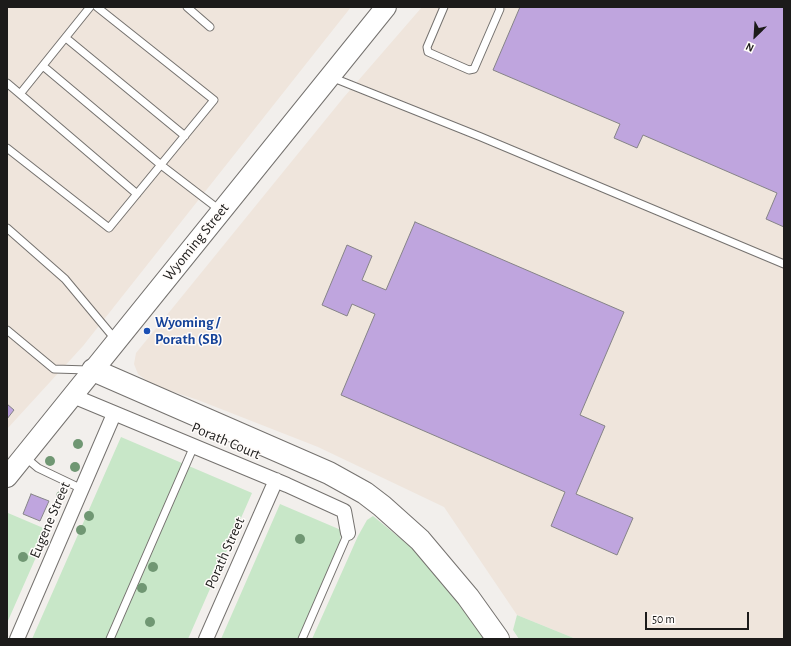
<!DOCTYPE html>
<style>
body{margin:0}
#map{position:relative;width:791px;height:646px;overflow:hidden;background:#f2efec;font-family:"Alegreya Sans",sans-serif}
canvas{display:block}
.frame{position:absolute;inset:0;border:8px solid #1c1b1a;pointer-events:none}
.north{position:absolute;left:735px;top:16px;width:40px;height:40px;-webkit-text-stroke:3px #fffcfa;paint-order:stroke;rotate:205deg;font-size:11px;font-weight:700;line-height:16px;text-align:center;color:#1c1b1a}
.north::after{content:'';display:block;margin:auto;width:14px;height:18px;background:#1c1b1a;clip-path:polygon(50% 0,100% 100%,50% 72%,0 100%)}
.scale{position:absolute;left:645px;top:612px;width:104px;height:18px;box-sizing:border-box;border:2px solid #1c1b1a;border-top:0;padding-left:5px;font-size:12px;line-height:14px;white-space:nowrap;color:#1c1b1a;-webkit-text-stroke:3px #fffcfa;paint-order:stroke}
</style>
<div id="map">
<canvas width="791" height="646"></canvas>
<div class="frame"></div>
<div class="north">N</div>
<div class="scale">50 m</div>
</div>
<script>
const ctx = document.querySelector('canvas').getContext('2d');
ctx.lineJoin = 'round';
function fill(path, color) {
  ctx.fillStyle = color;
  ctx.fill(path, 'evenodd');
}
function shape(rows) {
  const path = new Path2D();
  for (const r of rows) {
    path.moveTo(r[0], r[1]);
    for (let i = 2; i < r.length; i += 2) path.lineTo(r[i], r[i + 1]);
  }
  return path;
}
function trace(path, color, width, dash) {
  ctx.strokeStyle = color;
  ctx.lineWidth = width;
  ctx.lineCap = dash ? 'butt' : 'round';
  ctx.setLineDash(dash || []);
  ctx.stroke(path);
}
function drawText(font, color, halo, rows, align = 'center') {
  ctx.font = font + ' "Alegreya Sans",sans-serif';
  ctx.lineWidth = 3;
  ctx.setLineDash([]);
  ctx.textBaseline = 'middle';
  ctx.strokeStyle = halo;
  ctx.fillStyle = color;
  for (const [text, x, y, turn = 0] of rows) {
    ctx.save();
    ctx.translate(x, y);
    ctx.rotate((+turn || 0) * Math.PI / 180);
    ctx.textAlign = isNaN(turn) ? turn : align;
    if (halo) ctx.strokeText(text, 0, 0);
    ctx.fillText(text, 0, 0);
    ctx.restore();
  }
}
fill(shape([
 [7,7,351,7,83,346,7,429],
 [422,7,784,7,784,639,576,639,517,615,444,507,318,447,198,400,152,385,138,374,134,364,136,353,344,97]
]), '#efe5dc');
fill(shape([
 [121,437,252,493,188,639,32,639],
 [280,504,341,530,340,544,300,639,221,639],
 [8,513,48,530,7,623,7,515],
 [373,516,418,553,449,588,485,639,312,639,358,536,367,520],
 [517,615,576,639,519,639,513,630]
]), '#c8e7c8');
const building = shape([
 [520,7,784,7,784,227,766,219,777,193,643,135,637,148,614,138,620,124,493,70,520,7],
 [415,222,624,312,580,415,605,426,576,494,633,518,617,555,551,526,565,492,341,395,375,314,352,304,347,316,322,305,347,245,372,256,362,280,386,290,415,222],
 [7,404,14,410,7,419,7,404],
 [31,494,49,501,40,521,23,514,31,494]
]);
fill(building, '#bfa5de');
trace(building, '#868488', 1);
const lane = shape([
 [187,7,210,27],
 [444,7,427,47,428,52,469,70,474,69,500,9,499,7],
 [66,38,185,136],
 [43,66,161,165,221,211],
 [331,77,481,137,784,264],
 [7,83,20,94,90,7],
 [20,94,137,194],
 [7,148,109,228,214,100,97,7],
 [7,228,65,279,115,339],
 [7,330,54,369,89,370],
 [25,457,38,468,82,489],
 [110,639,194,446],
 [302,639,348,533]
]);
const street = shape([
 [73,396,287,485,344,511,348,533],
 [17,639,114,414],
 [206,639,276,480]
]);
const secondary = shape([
 [7,477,386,7]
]);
const highway = shape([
 [93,370,329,473,365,493,382,506,420,540,468,597,498,639]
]);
trace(lane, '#75726f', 9);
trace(street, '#75726f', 16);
trace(secondary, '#75726f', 22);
trace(highway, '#75726f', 24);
trace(lane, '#fff', 7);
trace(street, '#fff', 14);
trace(secondary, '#fff', 20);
trace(highway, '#fff', 22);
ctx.fillStyle = '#709773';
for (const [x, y] of [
 [78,444],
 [50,461],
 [75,467],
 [61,496],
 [89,516],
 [81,530],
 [300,539],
 [23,557],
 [153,567],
 [142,588],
 [150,622]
]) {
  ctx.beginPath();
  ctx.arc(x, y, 5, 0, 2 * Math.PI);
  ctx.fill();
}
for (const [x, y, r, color] of [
 [147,331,4,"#1a4fb4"]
]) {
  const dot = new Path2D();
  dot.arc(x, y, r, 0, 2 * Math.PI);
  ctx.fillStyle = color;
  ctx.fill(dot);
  trace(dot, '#fffcfa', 1.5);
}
drawText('15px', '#1c1b1a', '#fffcfa', [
 ["Wyoming Street",196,242,-51],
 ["Porath Court",226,441,23],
 ["Eugene Street",50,520,-67],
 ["Porath Street",225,553,-66]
]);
drawText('bold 15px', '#164399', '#fffcfa', [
 ["Wyoming /",155,322],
 ["Porath (SB)",155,339]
], 'left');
</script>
